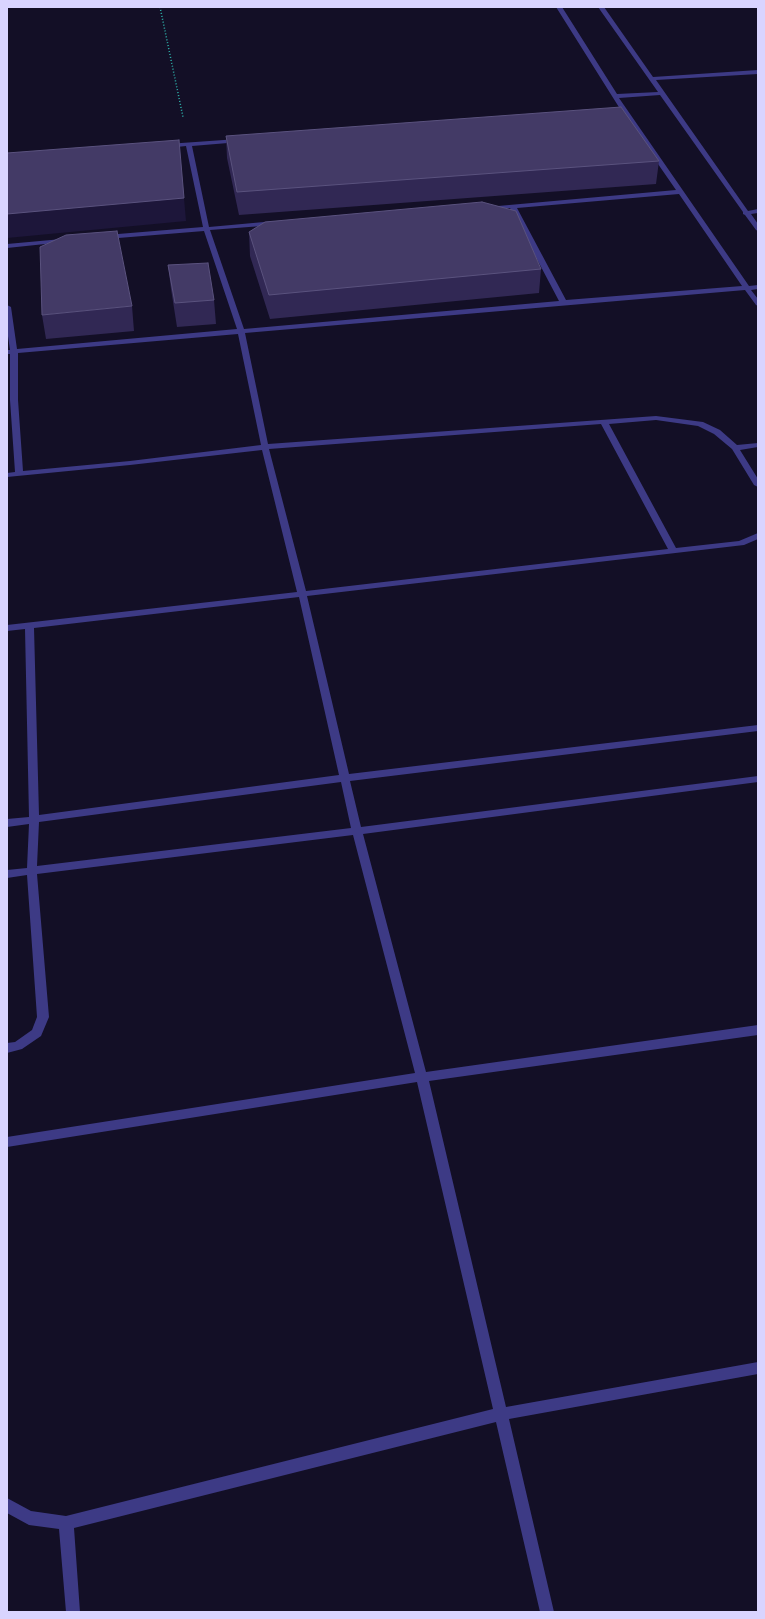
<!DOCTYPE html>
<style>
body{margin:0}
#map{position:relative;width:765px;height:1619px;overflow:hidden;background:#130f26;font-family:Signika,sans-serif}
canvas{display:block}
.frame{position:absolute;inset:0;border:8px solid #d9d4ff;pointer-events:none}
</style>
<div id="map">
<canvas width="765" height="1619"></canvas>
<div class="frame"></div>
</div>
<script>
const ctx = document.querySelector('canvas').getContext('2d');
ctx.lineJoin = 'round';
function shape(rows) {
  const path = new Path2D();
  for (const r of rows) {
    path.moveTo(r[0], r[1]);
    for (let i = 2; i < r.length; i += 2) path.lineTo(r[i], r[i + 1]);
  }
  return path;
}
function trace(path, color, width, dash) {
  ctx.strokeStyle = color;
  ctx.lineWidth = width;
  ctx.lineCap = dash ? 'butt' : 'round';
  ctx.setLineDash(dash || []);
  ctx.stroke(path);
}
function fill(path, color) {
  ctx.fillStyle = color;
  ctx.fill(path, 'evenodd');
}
trace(shape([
 [160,7,183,117]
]), '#2fb8b0', 1.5, [1, 2]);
fill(shape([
 [556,7,562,7,617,94,658,92,598,7,604,7,653,77,758,70,758,74,656,80,748,211,758,209,758,213,751,214,758,224,758,231,756,230,745,215,743,214,743,212,660,95,619,98,749,286,758,285,758,289,751,290,758,299,758,306,756,305,745,290,245,333,268,444,656,416,703,422,720,430,737,445,758,443,758,447,740,450,758,479,758,487,754,485,732,449,714,434,698,426,656,420,609,424,676,548,739,541,758,533,758,539,744,545,307,596,349,774,758,725,758,731,350,781,361,827,758,776,758,782,363,834,426,1072,758,1025,758,1035,429,1081,506,1407,758,1362,758,1374,509,1419,554,1612,540,1612,496,1422,74,1528,80,1612,66,1612,59,1529,29,1525,7,1513,7,1498,31,1511,66,1516,493,1409,417,1082,7,1147,7,1137,415,1073,353,835,37,874,49,1017,41,1036,22,1049,7,1053,7,1043,15,1042,32,1030,37,1017,27,875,7,878,7,870,27,868,29,824,7,827,7,819,29,817,25,629,7,631,7,625,297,592,262,450,130,465,7,477,7,473,15,472,10,400,10,354,7,354,7,350,10,350,7,329,7,305,11,307,17,349,237,329,204,231,106,239,103,237,106,235,203,227,186,146,167,148,164,146,167,144,238,139,240,140,240,142,192,146,209,227,275,221,278,223,275,225,210,230,244,329,559,301,510,208,489,210,487,209,487,207,676,190,622,112,556,7],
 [679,194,742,286,566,300,517,208,679,194],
 [238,334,261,445,130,461,23,471,18,400,18,353,238,334],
 [601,424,668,549,306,591,269,449,601,424],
 [299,597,339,775,39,815,34,628,299,597],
 [341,782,351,828,37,866,39,822,341,782],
 [62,239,64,240,64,242,7,248,7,244,62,239]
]), '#3d3a85');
fill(shape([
 [226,136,659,161,656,184,239,215,227,158],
 [249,232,541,269,539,293,270,319,250,256],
 [168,265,214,300,216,324,177,327,171,289],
 [132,306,134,331,46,339,42,315]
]), '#312854');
fill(shape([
 [179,140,186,221,7,238,7,214]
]), '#1d163a');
const building = shape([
 [621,107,659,161,237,192,226,136,621,107],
 [179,140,184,198,7,214,7,153,179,140],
 [482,202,516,211,541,269,269,295,249,232,265,222,482,202],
 [117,231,132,306,42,315,40,247,66,235,117,231],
 [208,263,214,300,175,303,168,265,208,263]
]);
fill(building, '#433a66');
trace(building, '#5a527e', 1);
</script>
